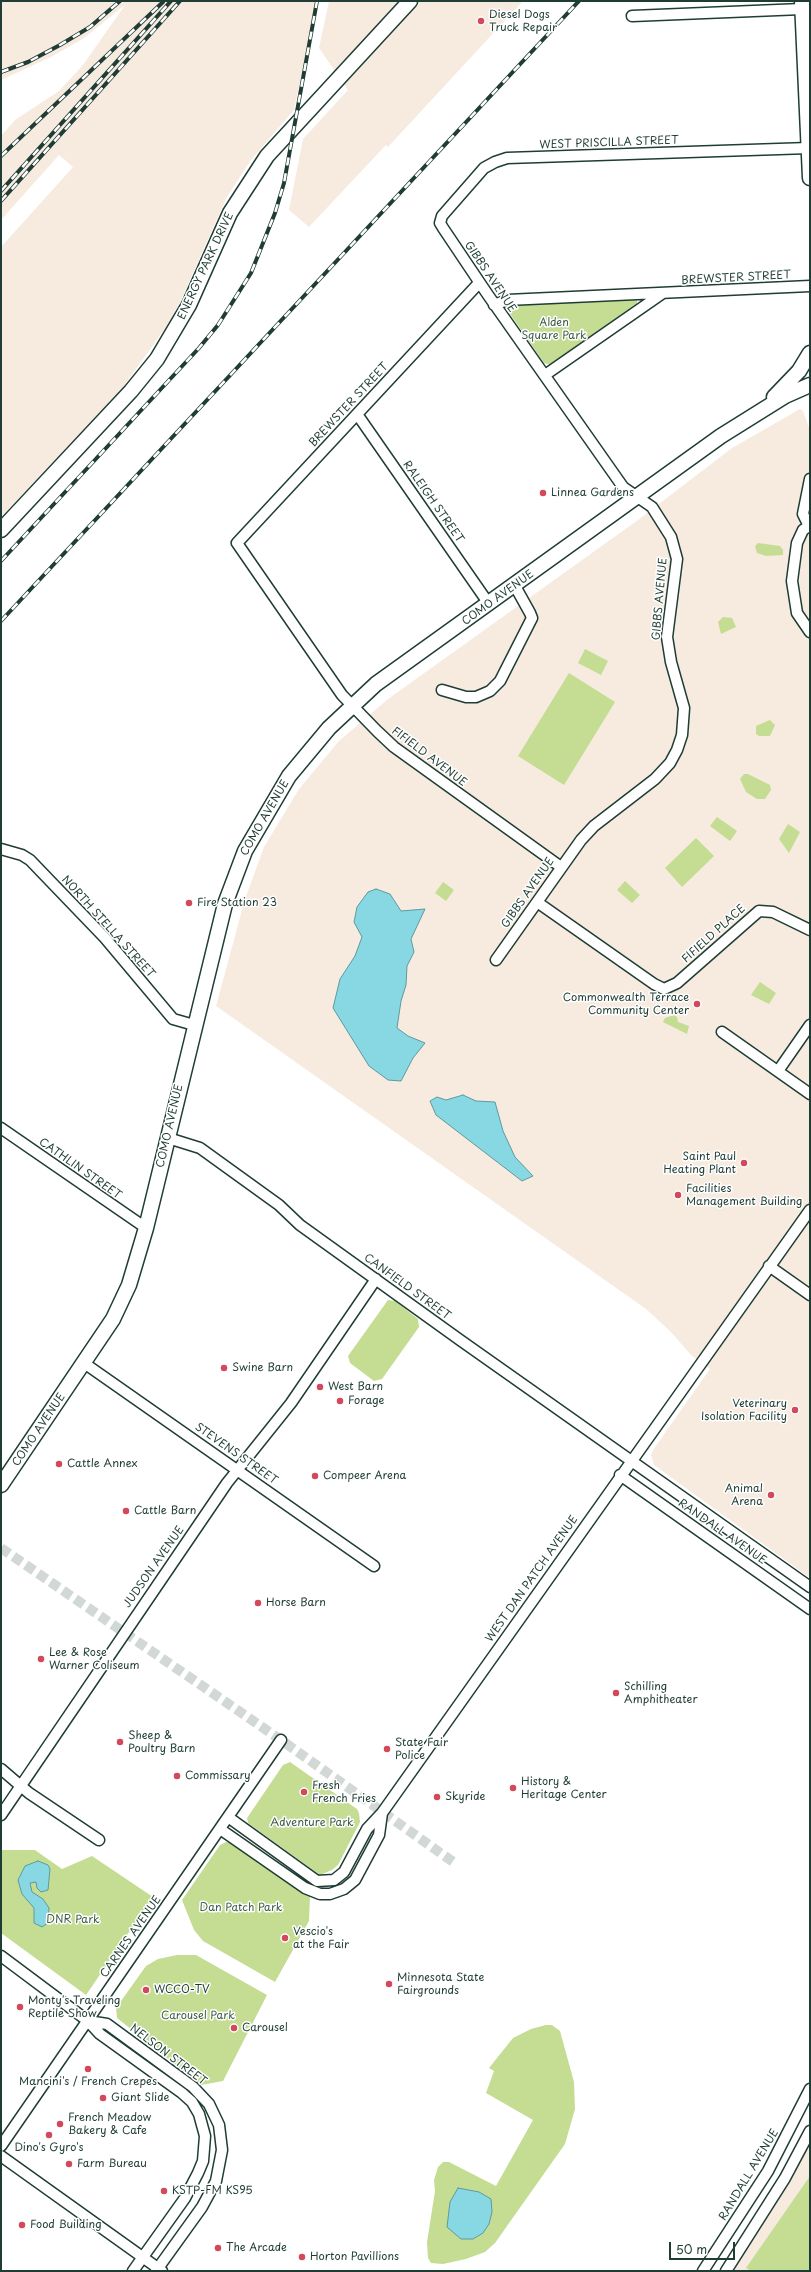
<!DOCTYPE html>
<style>
body{margin:0}
#map{position:relative;width:811px;height:2272px;overflow:hidden;background:#fff;font-family:"Playpen Sans",sans-serif}
canvas{display:block}
.frame{position:absolute;inset:0;border:2px solid #1f3d34;pointer-events:none}
.scale{position:absolute;left:669px;top:2242px;width:66px;height:18px;box-sizing:border-box;border:2px solid #1f3d34;border-top:0;padding-left:5px;font-size:12px;line-height:14px;white-space:nowrap;color:#1f3d34;-webkit-text-stroke:3px #fff;paint-order:stroke}
</style>
<div id="map">
<canvas width="811" height="2272"></canvas>
<div class="frame"></div>
<div class="scale">50 m</div>
</div>
<script>
const ctx = document.querySelector('canvas').getContext('2d');
ctx.lineJoin = 'round';
function fill(path, color) {
  ctx.fillStyle = color;
  ctx.fill(path, 'evenodd');
}
function shape(rows) {
  const path = new Path2D();
  for (const r of rows) {
    path.moveTo(r[0], r[1]);
    for (let i = 2; i < r.length; i += 2) path.lineTo(r[i], r[i + 1]);
  }
  return path;
}
function trace(path, color, width, dash) {
  ctx.strokeStyle = color;
  ctx.lineWidth = width;
  ctx.lineCap = dash ? 'butt' : 'round';
  ctx.setLineDash(dash || []);
  ctx.stroke(path);
}
function drawText(font, color, halo, rows, align = 'center') {
  ctx.font = font + ' "Playpen Sans",sans-serif';
  ctx.lineWidth = 3;
  ctx.setLineDash([]);
  ctx.textBaseline = 'middle';
  ctx.strokeStyle = halo;
  ctx.fillStyle = color;
  for (const [text, x, y, turn = 0] of rows) {
    ctx.save();
    ctx.translate(x, y);
    ctx.rotate((+turn || 0) * Math.PI / 180);
    ctx.textAlign = isNaN(turn) ? turn : align;
    if (halo) ctx.strokeText(text, 0, 0);
    ctx.fillText(text, 0, 0);
    ctx.restore();
  }
}
fill(shape([
 [1,1,317,1,294,110,251,160,227,197,180,302,166,327,123,387,1,517,1,247,73,167,59,155,1,220,1,136,15,120,59,91,83,65,125,5,84,38,51,57,1,80],
 [329,1,523,1,388,147,386,145,309,227,289,210,303,139,348,90,319,48],
 [800,409,803,411,810,430,810,1578,654,1465,651,1455,653,1450,710,1369,691,1355,670,1331,646,1309,216,1006,245,899,264,847,299,789,339,741,388,699,638,520,732,448],
 [810,2144,810,2271,732,2271,756,2236]
]), '#f7eadf');
fill(shape([
 [637,298,637,303,551,365,544,363,506,308,512,304],
 [758,543,780,546,783,550,783,555,766,556,757,553,755,546],
 [723,617,732,618,736,627,721,634,718,622],
 [585,649,608,661,601,675,578,663],
 [569,673,615,702,564,785,518,756],
 [770,720,775,725,770,736,759,736,756,734,756,726],
 [744,774,748,774,770,785,771,790,765,799,757,799,746,792,740,779],
 [717,817,737,831,730,841,710,826],
 [788,824,800,832,789,853,779,839],
 [696,838,714,856,682,887,665,868],
 [625,881,640,895,632,903,617,890],
 [443,882,454,890,446,901,435,893],
 [760,982,776,993,769,1004,751,995],
 [674,1015,677,1017,678,1022,689,1026,687,1034,663,1022,665,1018],
 [388,1300,395,1301,418,1319,419,1327,382,1379,374,1381,350,1363,348,1356],
 [290,1762,357,1809,359,1813,360,1822,338,1865,332,1870,320,1875,248,1823,247,1818,283,1765],
 [226,1842,233,1843,310,1896,309,1921,275,1982,203,1941,194,1930,182,1900,220,1845],
 [1,1850,35,1850,62,1869,92,1856,153,1897,86,1995,1,1933],
 [177,1955,196,1955,267,1995,223,2081,201,2085,117,2018,116,2008,146,1966,158,1959],
 [546,2025,552,2025,560,2031,574,2082,575,2109,565,2144,495,2243,485,2252,466,2259,443,2264,431,2263,428,2258,427,2242,435,2191,434,2180,438,2167,443,2162,449,2162,496,2186,533,2120,486,2093,494,2071,489,2068,513,2038,531,2029],
 [810,2176,810,2271,751,2271,746,2268]
]), '#c4dd93');
const water = shape([
 [376,889,390,894,401,911,425,909,411,939,414,952,407,966,406,985,401,1001,397,1028,408,1036,425,1043,413,1058,401,1081,388,1080,369,1066,333,1008,340,979,355,956,362,937,354,922,357,907,368,892,376,889],
 [463,1095,476,1101,495,1102,503,1131,515,1157,533,1176,522,1181,436,1115,430,1101,437,1097,446,1100,463,1095],
 [38,1861,48,1865,50,1869,48,1890,41,1892,37,1888,36,1882,30,1883,32,1892,43,1899,49,1908,48,1923,42,1927,34,1923,34,1908,22,1894,18,1880,25,1866,38,1861],
 [458,2188,479,2192,491,2199,492,2212,489,2224,483,2233,473,2239,461,2239,447,2227,450,2202,458,2188]
]);
fill(water, '#88d8e4');
trace(water, '#5e9a9e', 1);
trace(shape([
 [1,1548,281,1740,456,1864]
]), '#d2d8d6', 10, [10, 5]);
const street = shape([
 [632,16,802,9],
 [479,283,237,543,342,695,377,731,394,747,561,867],
 [494,305,507,300,810,286],
 [545,375,663,293],
 [357,414,489,604],
 [810,479,803,514,809,526,803,530,797,543,792,581,797,613,810,632],
 [442,690,466,697,476,697,490,691,500,681,532,618,530,613,515,586],
 [1,849,22,855,30,860,105,938,173,1019,194,1025],
 [537,902,654,984,664,989,677,983,759,911,773,912,810,930],
 [496,960,581,840,594,826,655,779,670,763,677,750,682,735,684,708,671,662,667,637,677,559,671,537,652,507,623,487,488,295,443,228,440,223,442,216,484,168,495,162,507,158,809,148],
 [722,1032,810,1094],
 [778,1071,810,1025],
 [1,1128,146,1228],
 [168,1138,200,1148,279,1205,300,1225,460,1340,810,1587],
 [769,1266,810,1295],
 [84,1363,374,1566],
 [620,1475,810,1609],
 [1,1769,29,1793,99,1840],
 [1,1815,227,1483,291,1403,376,1279],
 [228,1817,317,1881,334,1880,344,1872,367,1829,382,1813,810,1210],
 [220,1829,305,1888,320,1894,330,1894,344,1889,355,1880,379,1835,382,1813],
 [1,1956,88,2021,100,2034,182,2093,192,2102,199,2114,205,2136,203,2161,198,2173,185,2198,133,2271],
 [88,2021,107,2024,193,2087,209,2104,219,2125,222,2150,216,2181,202,2207,156,2271],
 [1,2146,281,1740],
 [1,2156,162,2271],
 [703,2271,768,2171,810,2089],
 [726,2271,785,2178,810,2131]
]);
const secondary = shape([
 [802,1,810,178],
 [774,397,799,371,810,353],
 [1,530,131,391,157,359,189,305,230,213,267,156,410,1],
 [1,1485,113,1319,129,1285,146,1228,225,904,245,851,289,776,329,728,376,684,721,436,785,396,810,385]
]);
trace(street, '#1f3d34', 13);
trace(secondary, '#1f3d34', 17);
trace(street, '#fff', 10);
trace(secondary, '#fff', 14);
const rail = shape([
 [1,72,28,62,60,45,90,27,120,1],
 [1,156,163,2],
 [1,191,171,1],
 [1,201,180,1],
 [1,561,199,348,218,325,251,273,275,213,284,183,317,1],
 [1,621,579,1]
]);
trace(rail, '#1f3d34', 4);
trace(rail, '#fff', 2.5, [8]);
for (const [x, y, r, color] of [
 [481,21,4,"#d1495b"],
 [543,493,4,"#d1495b"],
 [189,903,4,"#d1495b"],
 [697,1004,4,"#d1495b"],
 [744,1163,4,"#d1495b"],
 [678,1195,4,"#d1495b"],
 [224,1368,4,"#d1495b"],
 [320,1387,4,"#d1495b"],
 [340,1401,4,"#d1495b"],
 [795,1410,4,"#d1495b"],
 [59,1464,4,"#d1495b"],
 [315,1476,4,"#d1495b"],
 [771,1495,4,"#d1495b"],
 [126,1511,4,"#d1495b"],
 [258,1603,4,"#d1495b"],
 [41,1659,4,"#d1495b"],
 [616,1693,4,"#d1495b"],
 [120,1742,4,"#d1495b"],
 [387,1749,4,"#d1495b"],
 [177,1776,4,"#d1495b"],
 [513,1788,4,"#d1495b"],
 [304,1792,4,"#d1495b"],
 [437,1797,4,"#d1495b"],
 [285,1938,4,"#d1495b"],
 [389,1984,4,"#d1495b"],
 [146,1990,4,"#d1495b"],
 [20,2007,4,"#d1495b"],
 [234,2028,4,"#d1495b"],
 [88,2069,4,"#d1495b"],
 [103,2098,4,"#d1495b"],
 [60,2124,4,"#d1495b"],
 [49,2135,4,"#d1495b"],
 [69,2164,4,"#d1495b"],
 [164,2191,4,"#d1495b"],
 [22,2225,4,"#d1495b"],
 [218,2248,4,"#d1495b"],
 [302,2257,4,"#d1495b"]
]) {
  const dot = new Path2D();
  dot.arc(x, y, r, 0, 2 * Math.PI);
  ctx.fillStyle = color;
  ctx.fill(dot);
  trace(dot, '#fff', 1.5);
}
drawText('11px', '#1f3d34', '#fff', [
 ["Diesel Dogs",489,15],
 ["Truck Repair",489,28],
 ["Linnea Gardens",551,493],
 ["Fire Station 23",197,903],
 ["Commonwealth Terrace",689,998,"right"],
 ["Community Center",689,1011,"right"],
 ["Saint Paul",736,1157,"right"],
 ["Heating Plant",736,1170,"right"],
 ["Facilities",686,1189],
 ["Management Building",686,1202],
 ["Swine Barn",232,1368],
 ["West Barn",328,1387],
 ["Forage",348,1401],
 ["Veterinary",787,1404,"right"],
 ["Isolation Facility",787,1417,"right"],
 ["Cattle Annex",67,1464],
 ["Compeer Arena",323,1476],
 ["Animal",763,1489,"right"],
 ["Arena",763,1502,"right"],
 ["Cattle Barn",134,1511],
 ["Horse Barn",266,1603],
 ["Lee & Rose",49,1653],
 ["Warner Coliseum",49,1666],
 ["Schilling",624,1687],
 ["Amphitheater",624,1700],
 ["Sheep &",128,1736],
 ["Poultry Barn",128,1749],
 ["State Fair",395,1743],
 ["Police",395,1756],
 ["Commissary",185,1776],
 ["History &",521,1782],
 ["Heritage Center",521,1795],
 ["Fresh",312,1786],
 ["French Fries",312,1799],
 ["Skyride",445,1797],
 ["Vescio's",293,1932],
 ["at the Fair",293,1945],
 ["Minnesota State",397,1978],
 ["Fairgrounds",397,1991],
 ["WCCO-TV",154,1990],
 ["Monty's Traveling",28,2001],
 ["Reptile Show",28,2014],
 ["Carousel",242,2028],
 ["Mancini's / French Crepes",88,2082,"center"],
 ["Giant Slide",111,2098],
 ["French Meadow",68,2118],
 ["Bakery & Cafe",68,2131],
 ["Dino's Gyro's",49,2148,"center"],
 ["Farm Bureau",77,2164],
 ["KSTP-FM KS95",172,2191],
 ["Food Building",30,2225],
 ["The Arcade",226,2248],
 ["Horton Pavillions",310,2257]
], 'left');
drawText('11px', '#1f3d34', '#fff', [
 ["WEST PRISCILLA STREET",609,143,-2],
 ["ENERGY PARK DRIVE",206,266,-65],
 ["GIBBS AVENUE",490,277,56],
 ["BREWSTER STREET",736,278,-3],
 ["BREWSTER STREET",349,405,-47],
 ["RALEIGH STREET",433,502,55],
 ["COMO AVENUE",498,598,-36],
 ["GIBBS AVENUE",660,599,-85],
 ["FIFIELD AVENUE",429,757,37],
 ["COMO AVENUE",265,818,-60],
 ["GIBBS AVENUE",528,893,-55],
 ["NORTH STELLA STREET",108,927,48],
 ["FIFIELD PLACE",714,934,-42],
 ["COMO AVENUE",170,1126,-77],
 ["CATHLIN STREET",80,1169,35],
 ["CANFIELD STREET",407,1287,36],
 ["COMO AVENUE",39,1430,-56],
 ["STEVENS STREET",236,1454,35],
 ["RANDALL AVENUE",722,1532,35],
 ["JUDSON AVENUE",154,1567,-55],
 ["WEST DAN PATCH AVENUE",532,1579,-55],
 ["CARNES AVENUE",131,1937,-55],
 ["NELSON STREET",168,2055,37],
 ["RANDALL AVENUE",749,2175,-59]
]);
drawText('11px', '#405d47', '#fff', [
 ["Alden",554,323],
 ["Square Park",554,336],
 ["Adventure Park",312,1823],
 ["Dan Patch Park",241,1908],
 ["DNR Park",73,1920],
 ["Carousel Park",198,2016]
]);
</script>
